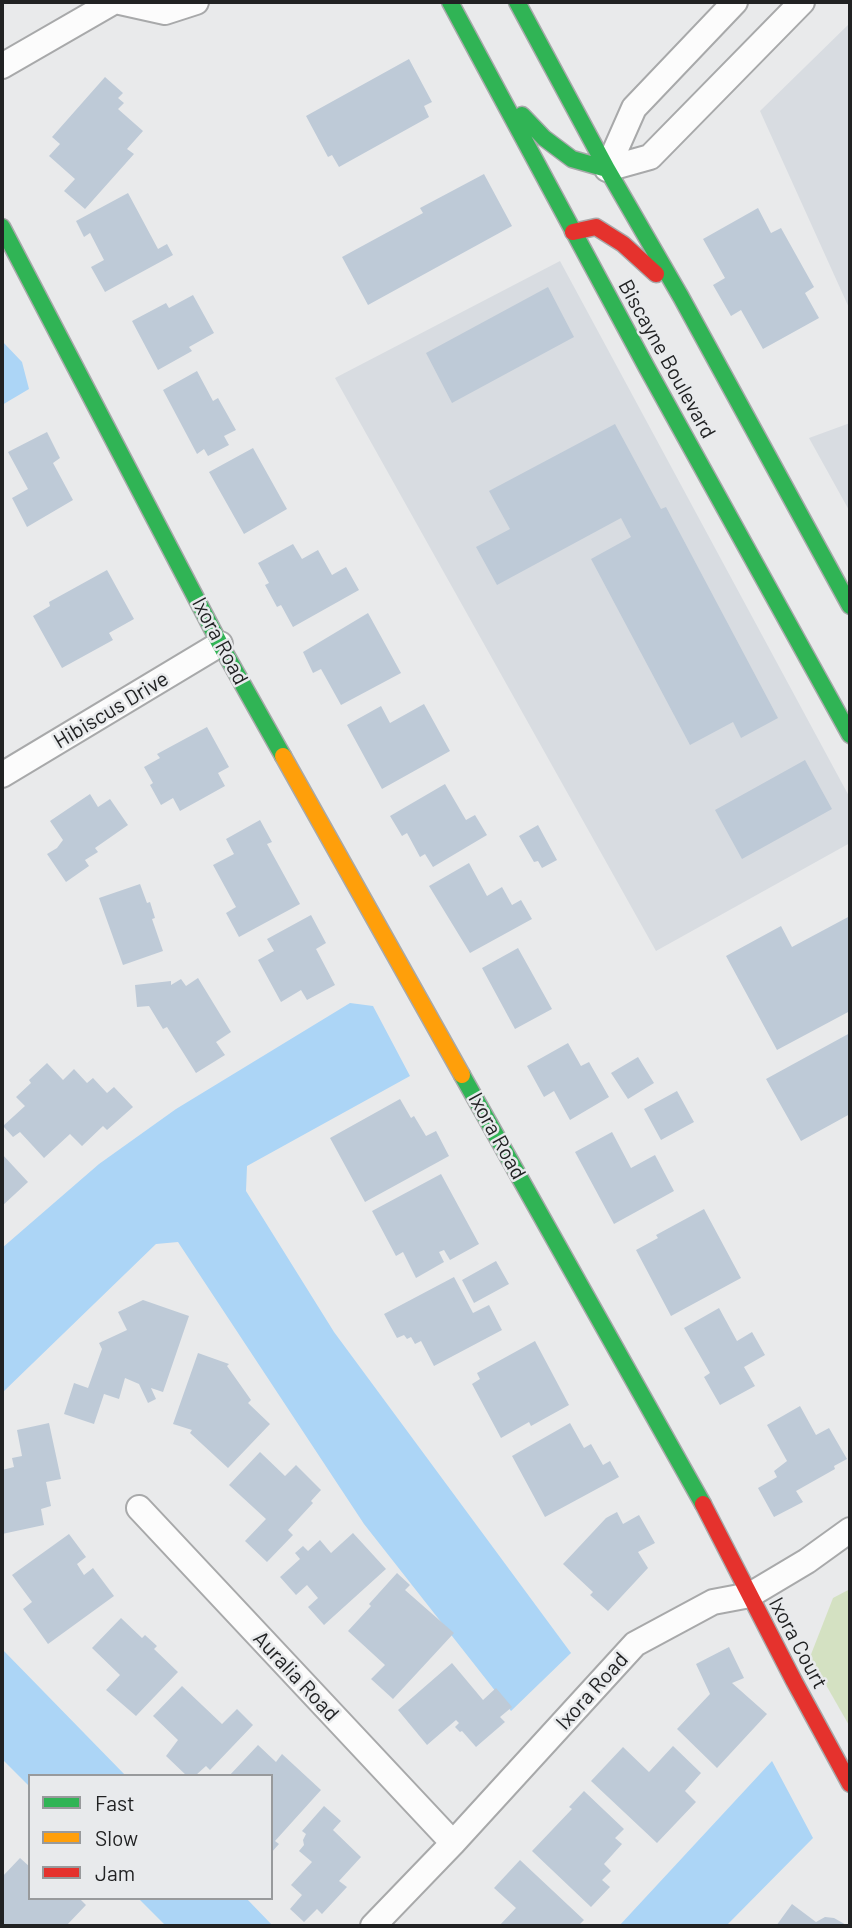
<!DOCTYPE html>
<style>
body{margin:0}
#map{position:relative;width:852px;height:1928px;overflow:hidden;background:#e9eaeb;font-family:Barlow,sans-serif}
canvas{display:block}
.frame{position:absolute;inset:0;border:4px solid #212223;pointer-events:none}
.legend{position:absolute;left:28px;top:1774px;width:245px;height:126px;box-sizing:border-box;background:#e8eaec;border:2px solid #989a9c;margin:0;padding:9px 12px;list-style:none;font-size:21px;color:#212223}
.legend li{display:flex;align-items:center;gap:14px;height:35px}
.legend b{width:35px;border:2px solid #989a9c}
</style>
<div id="map">
<canvas width="852" height="1928"></canvas>
<div class="frame"></div>
<ul class="legend">
<li><b style="height:9px;background:#30b455"></b>Fast</li>
<li><b style="height:9px;background:#ff9f0a"></b>Slow</li>
<li><b style="height:9px;background:#e5322d"></b>Jam</li>
</ul>
</div>
<script>
const ctx = document.querySelector('canvas').getContext('2d');
ctx.lineJoin = 'round';
function fill(path, color) {
  ctx.fillStyle = color;
  ctx.fill(path, 'evenodd');
}
function shape(rows) {
  const path = new Path2D();
  for (const r of rows) {
    path.moveTo(r[0], r[1]);
    for (let i = 2; i < r.length; i += 2) path.lineTo(r[i], r[i + 1]);
  }
  return path;
}
function trace(path, color, width, dash) {
  ctx.strokeStyle = color;
  ctx.lineWidth = width;
  ctx.lineCap = dash ? 'butt' : 'round';
  ctx.setLineDash(dash || []);
  ctx.stroke(path);
}
function drawText(font, color, halo, rows, align = 'center') {
  ctx.font = font + ' Barlow,sans-serif';
  ctx.lineWidth = 5;
  ctx.setLineDash([]);
  ctx.textBaseline = 'middle';
  ctx.strokeStyle = halo;
  ctx.fillStyle = color;
  for (const [text, x, y, turn = 0] of rows) {
    ctx.save();
    ctx.translate(x, y);
    ctx.rotate((+turn || 0) * Math.PI / 180);
    ctx.textAlign = isNaN(turn) ? turn : align;
    if (halo) ctx.strokeText(text, 0, 0);
    ctx.fillText(text, 0, 0);
    ctx.restore();
  }
}
fill(shape([
 [850,23,850,310,760,111],
 [560,261,850,798,850,843,656,951,335,378],
 [850,423,850,512,809,438]
]), '#d8dce1');
fill(shape([
 [850,1589,850,1727,810,1657,833,1598]
]), '#d4e1c2');
fill(shape([
 [2,341,22,362,29,389,2,405],
 [350,1003,373,1006,410,1076,247,1166,246,1191,334,1332,571,1653,511,1711,364,1524,178,1242,156,1244,2,1393,2,1248,99,1164,176,1109],
 [2,1649,126,1776,30,1776,30,1787,2,1759],
 [772,1761,813,1838,726,1926,619,1926],
 [138,1898,246,1898,273,1926,166,1926]
]), '#acd5f6');
fill(shape([
 [409,59,432,102,424,106,429,117,339,167,332,155,328,157,306,116],
 [105,77,123,93,118,98,124,103,118,109,143,131,127,149,134,154,85,209,64,191,75,179,49,156,60,144,52,137],
 [484,174,512,226,368,305,342,257,423,213,420,208],
 [128,193,158,249,167,244,173,255,105,292,91,267,104,260,90,233,84,237,76,221],
 [758,208,771,233,781,228,814,287,805,293,819,318,763,349,741,310,731,316,713,285,725,278,703,239],
 [548,287,574,337,452,403,426,353],
 [193,295,214,333,189,347,192,351,158,370,132,321,166,303,169,308],
 [197,371,213,401,218,398,236,430,224,436,229,445,208,456,204,449,197,454,163,390],
 [615,424,661,509,666,507,778,718,741,738,733,722,690,745,591,559,631,537,621,518,497,585,476,547,510,529,489,491],
 [47,432,60,458,53,463,73,500,27,527,12,498,28,489,8,452],
 [253,448,287,509,244,534,209,472],
 [293,544,302,559,318,550,332,575,346,567,359,590,293,627,281,605,277,607,265,585,269,583,258,563],
 [107,570,134,619,109,633,113,640,62,668,33,616,50,606,49,602],
 [368,613,401,673,341,705,321,669,313,673,303,652],
 [424,704,450,751,382,789,347,725,381,706,390,723],
 [207,727,229,767,218,773,225,786,180,811,173,798,161,805,150,785,153,783,144,767,160,758,157,754],
 [805,760,832,809,742,859,715,810],
 [445,784,466,820,475,815,487,835,433,867,425,854,420,857,407,833,402,836,390,816],
 [90,794,98,807,110,799,128,825,95,848,98,852,85,860,89,866,66,882,47,854,57,848,63,840,50,821],
 [260,820,272,842,267,844,300,904,239,937,226,913,236,907,213,865,234,854,226,839],
 [538,825,557,860,542,868,538,861,534,862,519,836],
 [469,863,487,896,502,887,512,905,521,900,532,919,470,953,429,886],
 [140,884,147,903,150,902,155,918,152,919,163,951,123,965,99,898],
 [311,915,326,943,316,949,335,985,307,1000,301,990,281,1002,258,960,274,951,267,939],
 [850,916,850,1011,777,1050,726,956,781,926,792,947],
 [518,948,552,1009,515,1029,482,968],
 [198,978,231,1032,216,1042,225,1055,196,1073,167,1027,163,1029,149,1006,137,1007,135,985,171,981,171,985,181,979,186,986],
 [850,1033,850,1114,801,1141,766,1079],
 [568,1043,581,1066,589,1062,609,1097,570,1120,554,1091,544,1097,527,1066],
 [638,1057,654,1083,628,1099,611,1073],
 [47,1063,63,1080,74,1069,87,1083,93,1078,107,1093,114,1087,133,1107,107,1130,103,1126,82,1146,70,1134,44,1158,20,1132,13,1137,3,1126,25,1106,16,1097,31,1083,29,1080],
 [677,1091,694,1122,661,1140,644,1109],
 [400,1099,411,1118,414,1116,426,1136,436,1131,449,1156,365,1202,330,1138],
 [612,1132,631,1168,655,1155,674,1191,614,1224,575,1152],
 [2,1154,28,1182,2,1206],
 [441,1174,479,1244,450,1260,444,1250,439,1252,444,1262,416,1278,403,1252,396,1256,372,1211],
 [704,1209,741,1278,671,1316,636,1250,658,1238,656,1235],
 [496,1261,509,1284,474,1303,462,1280],
 [454,1277,473,1313,489,1305,502,1330,434,1366,421,1341,415,1344,411,1337,407,1339,404,1335,397,1338,384,1314],
 [143,1300,189,1316,163,1392,151,1388,156,1399,148,1403,139,1384,125,1378,119,1399,104,1394,94,1424,64,1414,74,1383,88,1388,102,1349,99,1343,127,1330,118,1312],
 [719,1308,737,1341,752,1332,765,1355,744,1367,755,1386,720,1405,704,1377,710,1373,684,1328],
 [535,1341,569,1405,531,1426,529,1422,501,1438,472,1384,480,1379,477,1373],
 [198,1353,229,1364,227,1366,251,1400,248,1403,270,1424,228,1468,190,1433,192,1430,173,1424],
 [800,1406,816,1435,829,1428,847,1459,834,1466,835,1469,796,1491,803,1502,774,1517,758,1488,777,1477,774,1471,787,1461,767,1425],
 [49,1423,61,1479,46,1482,51,1506,41,1509,44,1525,2,1534,2,1470,14,1467,12,1458,22,1456,17,1430],
 [570,1423,584,1448,591,1444,603,1465,610,1461,619,1477,545,1517,512,1456],
 [260,1452,285,1476,296,1465,321,1490,311,1501,313,1503,288,1530,293,1535,267,1562,245,1541,266,1519,229,1485],
 [617,1512,623,1524,639,1515,655,1543,638,1552,648,1568,608,1611,590,1595,593,1592,563,1564,606,1518],
 [353,1533,386,1569,324,1625,308,1607,318,1598,307,1585,296,1595,280,1577,300,1559,295,1553,303,1546,308,1551,320,1540,331,1553],
 [69,1534,86,1557,77,1564,84,1575,93,1568,114,1596,48,1644,23,1609,32,1602,12,1575],
 [397,1573,410,1585,405,1590,454,1633,393,1699,371,1679,385,1665,348,1631,371,1606,369,1604],
 [121,1618,142,1638,145,1635,157,1646,154,1649,178,1672,136,1716,106,1690,120,1675,92,1648],
 [729,1647,744,1678,732,1683,767,1714,717,1768,677,1729,710,1694,696,1664],
 [452,1663,483,1700,496,1688,512,1707,500,1717,505,1722,476,1747,462,1731,460,1732,455,1727,459,1723,456,1720,427,1745,398,1710],
 [182,1686,222,1724,237,1709,253,1725,210,1770,206,1766,196,1775,187,1776,166,1756,178,1740,153,1716],
 [258,1745,276,1762,282,1754,321,1790,275,1841,279,1844,271,1853,271,1776,229,1776],
 [673,1746,701,1773,685,1791,696,1802,657,1843,591,1781,623,1747,649,1772],
 [584,1791,624,1829,615,1838,622,1844,604,1864,611,1871,602,1880,610,1887,591,1907,532,1851,572,1809,569,1807],
 [324,1806,341,1821,333,1830,361,1857,339,1881,347,1887,322,1914,317,1909,304,1922,290,1909,302,1895,291,1885,312,1862,299,1851,304,1845,303,1840,306,1834,302,1831],
 [20,1858,30,1867,30,1898,79,1898,86,1905,66,1926,2,1926,2,1877],
 [520,1860,584,1920,578,1926,499,1926,516,1908,494,1888],
 [792,1904,816,1922,825,1917,834,1918,848,1926,776,1926]
]), '#becad7');
const street = shape([
 [120,2,165,12,196,2],
 [2,66,113,2],
 [607,169,650,157,802,2],
 [607,169,634,108,735,2],
 [2,775,220,644],
 [139,1508,453,1843],
 [373,1926,453,1843,635,1644,713,1602,750,1595,807,1561,850,1530]
]);
const fast = shape([
 [450,2,647,368,850,735],
 [517,2,607,169,681,297,850,606],
 [522,115,544,138,572,159,607,169],
 [2,227,220,644,283,756],
 [462,1075,703,1504]
]);
const slow = shape([
 [283,756,462,1075]
]);
const jam = shape([
 [573,232,596,227,623,244,656,274],
 [703,1504,794,1681,850,1784]
]);
trace(street, '#a8a9aa', 28);
trace(fast, '#a8a9aa', 19);
trace(slow, '#a8a9aa', 19);
trace(jam, '#a8a9aa', 19);
trace(street, '#fcfcfc', 24);
trace(fast, '#30b455', 16);
trace(slow, '#ff9f0a', 16);
trace(jam, '#e5322d', 16);
drawText('21px', '#212223', '#e8eaec', [
 ["Biscayne Boulevard",667,359,61],
 ["Ixora Road",220,641,62],
 ["Hibiscus Drive",111,710,-31],
 ["Ixora Road",497,1136,61],
 ["Ixora Court",798,1643,62],
 ["Auralia Road",296,1676,47],
 ["Ixora Road",592,1691,-48]
]);
</script>
